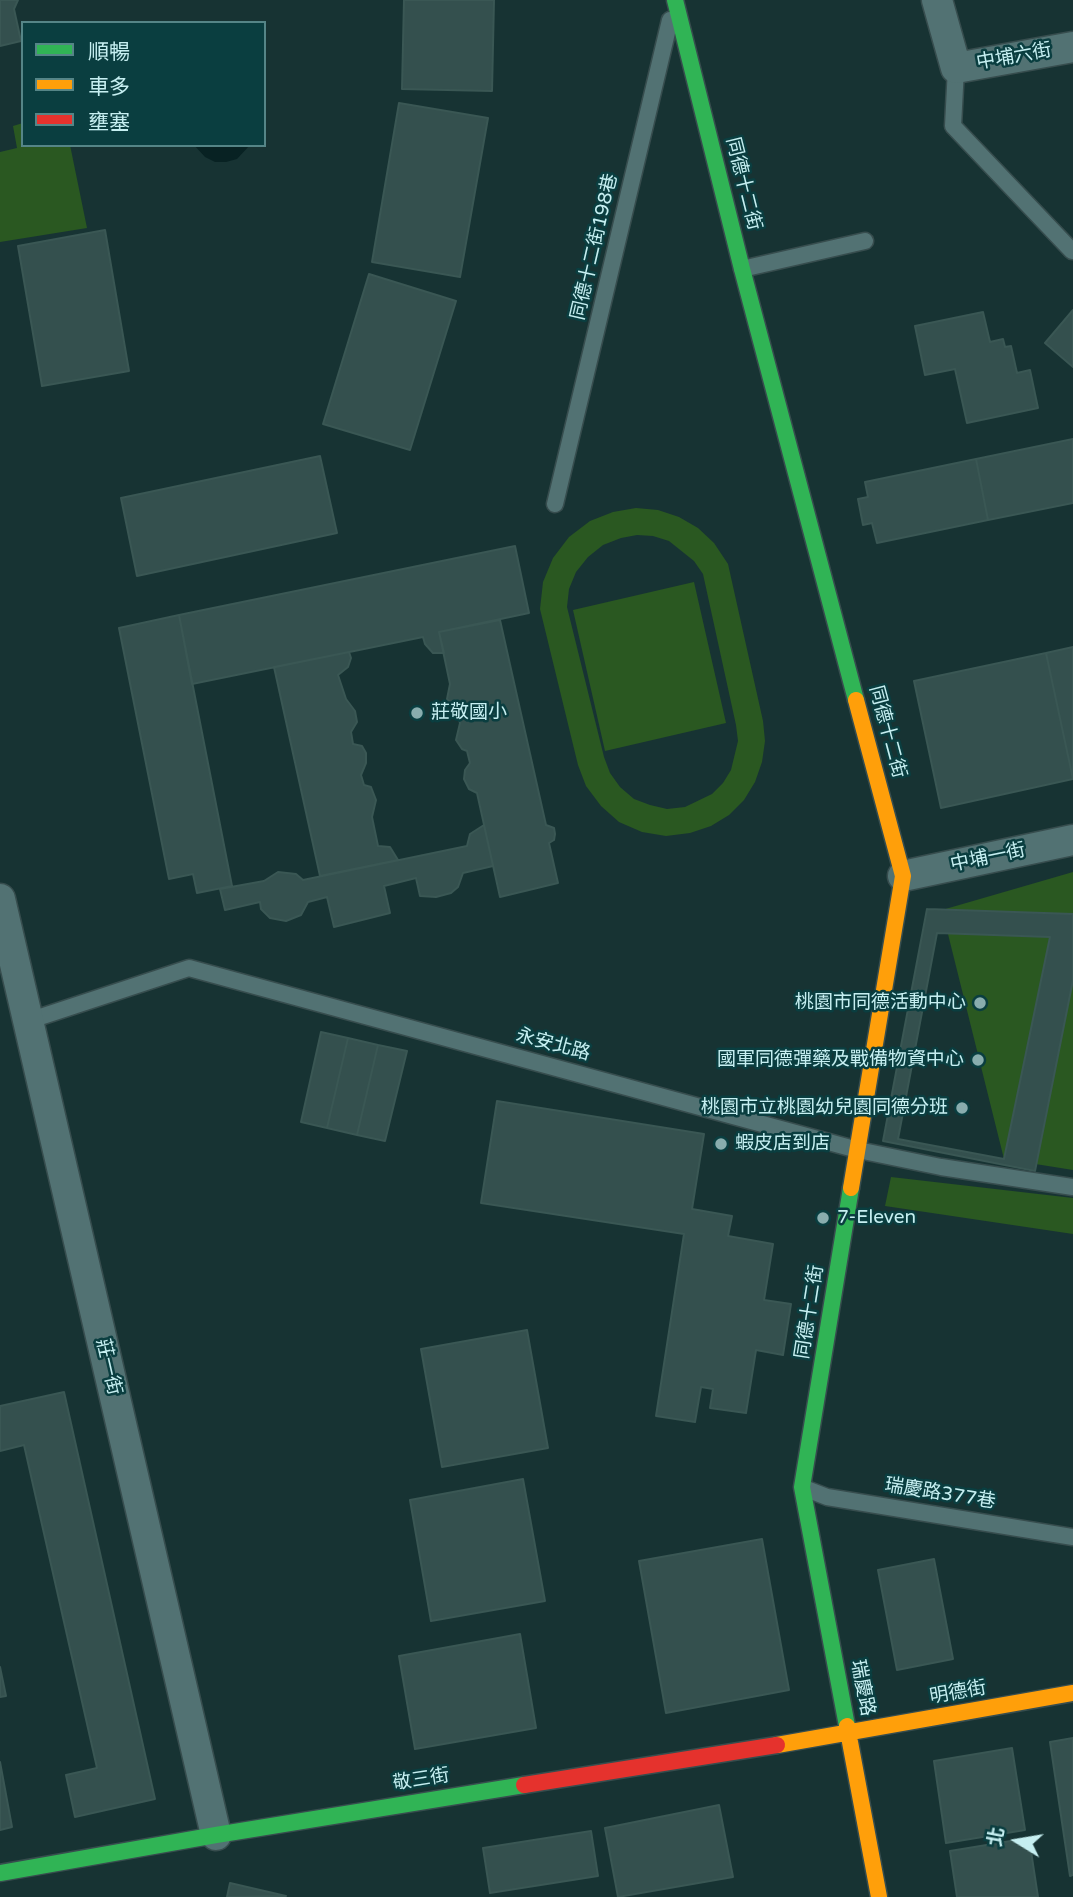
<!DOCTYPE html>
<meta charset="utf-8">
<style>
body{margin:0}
#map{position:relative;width:1073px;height:1897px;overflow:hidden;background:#173333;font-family:"Varela Round","Noto Sans TC",sans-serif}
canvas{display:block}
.legend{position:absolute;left:21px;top:21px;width:245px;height:126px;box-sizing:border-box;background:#0a3e40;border:2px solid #558587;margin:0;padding:9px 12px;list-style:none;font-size:21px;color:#c6eff1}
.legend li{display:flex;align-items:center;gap:14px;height:35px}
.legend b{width:35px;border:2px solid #558587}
.north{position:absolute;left:982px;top:1806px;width:70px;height:70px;-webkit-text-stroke:5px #0a3e40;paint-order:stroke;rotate:281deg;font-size:19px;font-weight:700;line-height:28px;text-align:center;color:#c6eff1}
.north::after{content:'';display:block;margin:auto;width:24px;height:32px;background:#c6eff1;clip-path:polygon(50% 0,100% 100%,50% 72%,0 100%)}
</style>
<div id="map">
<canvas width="1073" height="1897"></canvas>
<ul class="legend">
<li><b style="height:9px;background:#30b455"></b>順暢</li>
<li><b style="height:9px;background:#ff9f0a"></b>車多</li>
<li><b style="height:9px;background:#e5322d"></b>壅塞</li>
</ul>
<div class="north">北</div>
</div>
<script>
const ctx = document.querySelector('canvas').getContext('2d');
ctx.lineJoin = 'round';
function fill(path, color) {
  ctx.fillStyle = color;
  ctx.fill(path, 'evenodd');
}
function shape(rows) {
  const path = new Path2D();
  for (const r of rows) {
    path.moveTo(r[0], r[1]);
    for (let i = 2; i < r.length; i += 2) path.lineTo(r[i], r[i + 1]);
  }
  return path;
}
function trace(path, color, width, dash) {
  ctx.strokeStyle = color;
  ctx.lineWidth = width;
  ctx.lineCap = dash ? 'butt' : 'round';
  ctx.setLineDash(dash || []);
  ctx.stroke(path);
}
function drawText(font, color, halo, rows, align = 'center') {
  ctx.font = font + ' "Varela Round","Noto Sans TC",sans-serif';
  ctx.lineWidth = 5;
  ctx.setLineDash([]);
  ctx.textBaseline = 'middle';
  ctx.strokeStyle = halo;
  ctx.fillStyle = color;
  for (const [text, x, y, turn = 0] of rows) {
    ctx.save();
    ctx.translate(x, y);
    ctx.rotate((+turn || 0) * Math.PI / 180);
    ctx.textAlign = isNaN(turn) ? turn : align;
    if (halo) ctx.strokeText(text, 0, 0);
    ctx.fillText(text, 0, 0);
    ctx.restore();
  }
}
fill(shape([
 [23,123,23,145,70,145,87,228,0,242,0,152,17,148,13,126],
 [636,508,658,510,679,517,698,528,714,543,728,564,763,721,765,741,762,762,755,782,744,800,729,815,711,826,690,833,666,836,642,832,619,822,601,806,586,786,578,765,540,609,543,582,553,558,569,537,590,521,613,512],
 [637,535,653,536,669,541,694,561,703,574,736,725,738,741,731,770,723,783,712,794,685,807,667,809,650,805,634,799,620,787,610,773,604,757,567,607,569,589,576,572,588,557,603,545,621,538],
 [694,582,726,723,605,751,573,610],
 [1073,872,1073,1170,1004,1159,942,910],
 [891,1177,1073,1198,1073,1234,885,1206]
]), '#2a5821');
fill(shape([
 [194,145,250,145,237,159,226,162,215,162,205,157]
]), '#082223');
const building = shape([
 [0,0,18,0,14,9,21,41,0,46,0,0],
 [404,0,494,0,492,91,402,89,404,0],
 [399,103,488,118,460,277,372,262,399,103],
 [105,230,129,371,42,386,18,246,105,230],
 [369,274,456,301,410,450,323,424,369,274],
 [1073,310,1073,367,1045,343,1073,310],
 [983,312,990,342,1003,339,1005,347,1011,346,1017,373,1030,370,1038,408,967,423,955,369,925,375,915,326,983,312],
 [1073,439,1073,503,988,520,976,459,1073,439],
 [320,456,337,533,137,576,121,498,320,456],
 [976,459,988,520,877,543,872,523,863,525,858,499,868,497,865,482,976,459],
 [515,546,529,613,439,632,444,653,433,653,425,644,423,637,192,684,179,615,515,546],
 [179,615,232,886,197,893,193,874,169,879,119,628,179,615],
 [500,620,546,825,554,828,555,834,554,840,549,843,558,883,500,897,477,793,469,789,464,779,465,770,470,763,467,751,462,749,456,740,460,723,457,711,447,699,450,684,439,632,500,620],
 [1073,647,1073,779,1046,653,1073,647],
 [349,652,351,658,348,667,338,675,346,699,355,711,357,722,351,732,353,744,362,746,366,753,366,763,361,775,364,785,371,787,376,800,372,817,378,846,390,847,398,860,320,876,274,667,349,652],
 [1046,653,1073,779,941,808,914,681,1046,653],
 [484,825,493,866,463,873,458,887,451,893,436,897,420,896,416,878,384,886,390,913,334,927,327,897,308,902,301,915,286,921,270,918,261,909,260,902,225,910,220,889,264,881,278,872,296,874,303,880,467,846,470,834,484,825],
 [927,909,1073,914,1073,980,1035,1171,883,1141,927,909],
 [937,933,1050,937,1004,1159,898,1139,937,933],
 [321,1032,348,1038,327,1128,301,1122,321,1032],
 [348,1038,378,1045,357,1135,327,1128,348,1038],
 [378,1045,407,1051,385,1141,357,1135,378,1045],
 [497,1101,704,1134,692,1209,732,1216,728,1236,773,1244,764,1300,791,1304,783,1355,756,1350,746,1413,710,1408,713,1389,701,1387,695,1422,656,1416,684,1234,481,1203,497,1101],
 [527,1330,548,1448,442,1467,421,1349,527,1330],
 [64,1392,155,1799,75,1817,66,1775,97,1768,24,1445,0,1451,0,1406,64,1392],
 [523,1479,545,1601,431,1621,410,1500,523,1479],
 [762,1539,789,1690,666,1713,639,1561,762,1539],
 [934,1559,953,1659,897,1670,878,1570,934,1559],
 [520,1634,536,1728,415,1749,399,1656,520,1634],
 [0,1667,6,1696,0,1697,0,1667],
 [1073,1738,1073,1875,1070,1876,1050,1742,1073,1738],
 [1012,1748,1025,1830,946,1843,934,1761,1012,1748],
 [0,1762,12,1827,0,1830,0,1762],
 [719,1805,733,1877,618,1897,605,1828,719,1805],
 [591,1831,598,1876,490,1893,483,1848,591,1831],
 [1029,1838,1038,1897,957,1897,950,1851,1029,1838],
 [230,1883,286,1896,227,1897,230,1883]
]);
fill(building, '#34504e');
trace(building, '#3a5754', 2);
const lane = shape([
 [956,68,953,126,1072,251],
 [742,269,865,241],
 [555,504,670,20],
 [28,1021,189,968,858,1150,941,1167,1073,1187],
 [804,1488,827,1497,1073,1537]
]);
const street = shape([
 [937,0,956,68,1073,47],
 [903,876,1073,840],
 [0,899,216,1835]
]);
const fast = shape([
 [675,0,742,269,856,700],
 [847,1726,802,1487,851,1188],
 [0,1873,216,1835,524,1785]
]);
const slow = shape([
 [851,1188,903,876,856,700],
 [847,1726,879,1897],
 [777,1745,1073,1693]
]);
const jam = shape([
 [524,1785,777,1745]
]);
trace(lane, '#374d4e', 19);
trace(street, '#374d4e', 33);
trace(fast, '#374d4e', 19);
trace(slow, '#374d4e', 19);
trace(jam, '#374d4e', 19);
trace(lane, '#527273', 16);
trace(street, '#527273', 30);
trace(fast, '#30b455', 16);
trace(slow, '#ff9f0a', 16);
trace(jam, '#e5322d', 16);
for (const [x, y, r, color] of [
 [417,713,7,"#89adae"],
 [980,1003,7,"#89adae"],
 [978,1060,7,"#89adae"],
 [962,1108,7,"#89adae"],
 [721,1144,7,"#89adae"],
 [823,1218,7,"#89adae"]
]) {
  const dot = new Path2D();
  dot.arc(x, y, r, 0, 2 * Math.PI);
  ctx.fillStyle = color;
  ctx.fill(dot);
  trace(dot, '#0a3e40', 2.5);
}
drawText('19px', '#c6eff1', '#0a3e40', [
 ["中埔六街",1014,57,-10],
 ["同德十二街",743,184,76],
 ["同德十二街198巷",595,247,-77],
 ["同德十二街",887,732,75],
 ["中埔一街",988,858,-12],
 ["永安北路",553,1045,15],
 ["同德十二街",810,1312,-81],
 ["莊一街",108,1367,77],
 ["瑞慶路377巷",940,1494,9],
 ["瑞慶路",862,1688,79],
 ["明德街",958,1693,-10],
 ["敬三街",421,1780,-9]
]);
drawText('19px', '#c6eff1', '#0a3e40', [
 ["莊敬國小",431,713],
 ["桃園市同德活動中心",966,1003,"right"],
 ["國軍同德彈藥及戰備物資中心",964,1060,"right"],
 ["桃園市立桃園幼兒園同德分班",948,1108,"right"],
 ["蝦皮店到店",735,1144],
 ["7-Eleven",837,1218]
], 'left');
</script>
